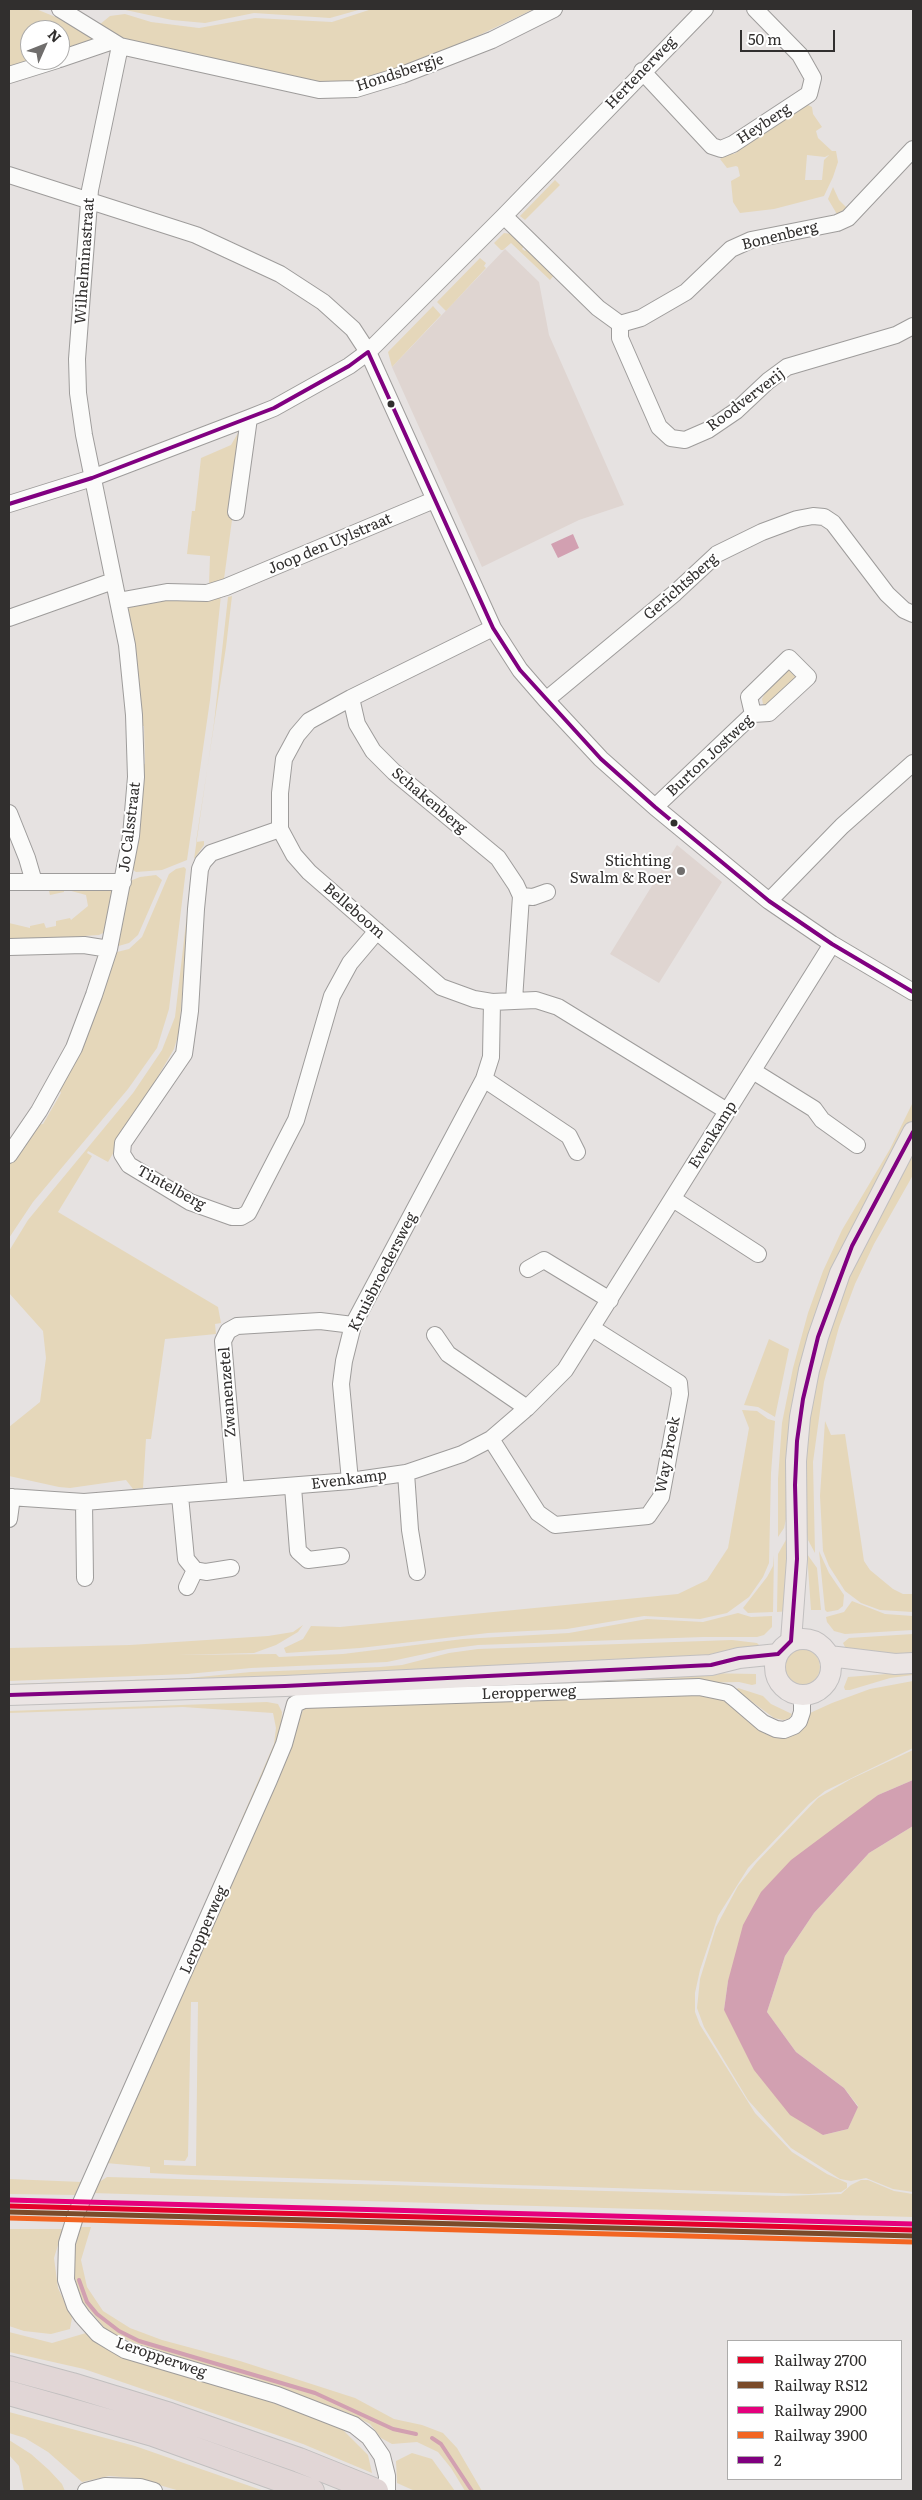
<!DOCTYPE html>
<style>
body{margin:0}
#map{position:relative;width:922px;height:2500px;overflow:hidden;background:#e6e2e1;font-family:Literata,serif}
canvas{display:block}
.frame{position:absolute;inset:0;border:10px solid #312f2e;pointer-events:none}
.legend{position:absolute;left:727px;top:2340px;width:175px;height:140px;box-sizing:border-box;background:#fff;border:1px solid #adacab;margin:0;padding:6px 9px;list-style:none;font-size:15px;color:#312f2e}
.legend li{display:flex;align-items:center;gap:10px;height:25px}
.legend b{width:25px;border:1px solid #adacab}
.north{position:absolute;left:20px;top:20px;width:50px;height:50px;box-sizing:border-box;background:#fff;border:1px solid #adacab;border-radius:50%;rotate:46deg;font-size:14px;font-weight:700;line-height:20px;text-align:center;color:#312f2e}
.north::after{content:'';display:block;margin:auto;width:18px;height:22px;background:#706e6d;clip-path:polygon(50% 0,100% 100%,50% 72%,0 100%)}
.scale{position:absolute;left:740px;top:30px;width:95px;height:22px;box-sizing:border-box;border:2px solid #312f2e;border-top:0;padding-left:6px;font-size:15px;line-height:18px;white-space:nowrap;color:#312f2e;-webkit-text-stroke:4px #fff;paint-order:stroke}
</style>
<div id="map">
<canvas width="922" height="2500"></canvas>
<div class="frame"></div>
<ul class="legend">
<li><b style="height:6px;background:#e4002b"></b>Railway 2700</li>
<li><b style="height:6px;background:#7a4b2a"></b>Railway RS12</li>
<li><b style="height:6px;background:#e5007d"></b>Railway 2900</li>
<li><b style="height:6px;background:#f26522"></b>Railway 3900</li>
<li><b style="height:6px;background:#800080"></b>2</li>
</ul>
<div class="north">N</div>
<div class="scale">50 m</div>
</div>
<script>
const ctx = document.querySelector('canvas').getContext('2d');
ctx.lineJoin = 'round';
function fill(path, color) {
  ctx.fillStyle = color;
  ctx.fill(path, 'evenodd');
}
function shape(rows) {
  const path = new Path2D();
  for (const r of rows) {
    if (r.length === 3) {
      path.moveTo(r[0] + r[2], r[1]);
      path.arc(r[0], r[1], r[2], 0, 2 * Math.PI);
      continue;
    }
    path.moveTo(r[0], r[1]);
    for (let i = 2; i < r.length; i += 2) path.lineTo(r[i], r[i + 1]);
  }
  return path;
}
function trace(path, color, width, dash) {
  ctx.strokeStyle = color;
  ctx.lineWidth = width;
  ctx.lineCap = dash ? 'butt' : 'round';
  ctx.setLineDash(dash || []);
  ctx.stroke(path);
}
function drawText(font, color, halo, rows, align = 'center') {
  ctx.font = font + ' Literata,serif';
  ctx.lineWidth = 4;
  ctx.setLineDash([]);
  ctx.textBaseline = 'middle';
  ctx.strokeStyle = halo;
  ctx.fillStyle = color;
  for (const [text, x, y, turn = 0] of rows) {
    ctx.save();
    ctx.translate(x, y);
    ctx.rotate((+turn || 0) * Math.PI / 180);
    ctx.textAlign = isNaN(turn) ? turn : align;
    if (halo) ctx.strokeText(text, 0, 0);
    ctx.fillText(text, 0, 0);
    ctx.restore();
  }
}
fill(shape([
 [505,249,539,282,549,335,624,505,579,520,482,567,392,367],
 [677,845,722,882,659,983,610,954]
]), '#dfd5d1');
fill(shape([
 [9,9,36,9,75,25,97,39,60,52,60,30,30,30,30,60,9,68],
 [121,9,362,9,330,18,254,13,205,23,172,20],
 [372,9,534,9,425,61,346,84,303,82,130,40,115,35,99,25,110,16,125,14,151,22,199,28,255,18,332,22],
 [806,104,812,107,813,114,822,127,816,131,818,138,832,151,836,151,838,162,833,177,824,196,774,209,740,213,733,202,731,181,740,176,738,167,736,166,727,168,720,159,728,153,734,154],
 [807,155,825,157,829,155,824,160,822,180,805,180],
 [555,180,560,185,525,220,520,216],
 [833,187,839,200,848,209,838,216,828,199],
 [504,233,512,234,524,246,522,249,525,251,527,249,554,275,550,280,511,243,503,250,501,250,494,243],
 [480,258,486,263,484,266,486,268,446,311,437,302],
 [433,306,441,315,392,367,388,352],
 [244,431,224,579,209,584,210,556,187,554,192,511,195,511,201,458,231,445,238,433],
 [221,595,210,700,187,860,162,870,136,872,132,869,143,764,145,764,144,726,142,726,127,611,130,606,152,600],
 [232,596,226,647,196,842,204,841,204,845,194,859,214,723,228,597],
 [796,667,801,674,767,705,763,704,762,699,770,684,785,671],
 [193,863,179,1032,174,1049,108,1162,88,1151,87,1153,92,1156,58,1212,218,1307,221,1323,215,1324,216,1334,165,1339,151,1439,146,1439,143,1488,133,1489,126,1480,70,1488,59,1487,9,1476,9,1427,40,1402,46,1358,43,1331,9,1293,9,1251,28,1220,133,1093,162,1050,175,1017],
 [184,867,186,869,169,1009,157,1048,128,1089,33,1202,9,1238,9,1164,36,1125,43,1124,61,1093,58,1087,113,953,129,949,142,937,169,874,176,869],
 [156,875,162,880,138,935,129,943,115,947,130,881,140,877],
 [48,887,111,890,113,893,105,932,99,935,84,936,84,940,9,942,9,923,30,928,30,926,44,923,46,928,56,926,56,921,70,918,71,920,88,906,86,895,64,889,64,892,50,895],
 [913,1102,913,1120,847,1244,784,1528,778,1537,778,1479,782,1423,793,1368,808,1313,823,1271,842,1230,890,1149],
 [913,1147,913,1175,874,1244,855,1284,839,1327,824,1382,813,1462,815,1553,808,1540,801,1498,812,1390,845,1279],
 [769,1339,789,1349,775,1417,758,1407,744,1405],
 [742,1410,757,1411,768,1419,775,1421,771,1473,769,1563,763,1577,749,1597,727,1613,700,1619,644,1616,567,1629,488,1633,360,1648,286,1653,284,1648,303,1639,311,1626,340,1627,678,1594,707,1580,728,1548,749,1428],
 [825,1421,831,1435,845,1434,864,1561,870,1570,893,1589,903,1594,913,1594,913,1612,880,1610,861,1603,845,1591,829,1566,823,1551,820,1496],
 [787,1538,790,1611,777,1612,778,1554],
 [819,1551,829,1573,844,1595,843,1606,838,1610,827,1612,825,1610],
 [807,1554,817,1568,821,1610,811,1610],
 [774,1555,773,1612,748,1613,743,1608,767,1577,773,1566],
 [852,1601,885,1614,913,1616,913,1630,845,1634,834,1631,827,1622,826,1617,844,1612],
 [738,1613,751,1617,772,1616,772,1627,764,1635,757,1637,703,1637,478,1645,448,1649,387,1662,251,1668,187,1674,9,1681,9,1648,130,1645,268,1636,293,1632,303,1625,298,1632,276,1645,254,1653,177,1655,276,1654,279,1657,343,1654,463,1639,569,1633,647,1619,703,1622],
 [913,1634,913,1656,900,1656,846,1649,843,1643,849,1638],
 [732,1640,757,1643,759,1645,757,1652,546,1668,9,1688,9,1684,188,1678,251,1672,380,1667,402,1665,449,1653,478,1649],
 [802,1667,18],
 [913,1672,913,1675,890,1678,850,1690,845,1690,844,1687,848,1677],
 [703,1673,756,1674,756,1684,752,1685,739,1682,303,1692],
 [913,1681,913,1748,825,1791,809,1804,748,1868,718,1916,700,1970,695,1993,695,2012,700,2025,755,2113,792,2152,827,2174,847,2183,847,2188,841,2192,809,2194,191,2175,150,2173,150,2167,106,2163,281,1772,304,1707,698,1692,723,1700,788,1737,803,1729,810,1713,832,1703,870,1689],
 [191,2002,198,2002,196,2166,164,2165,164,2160,185,2161,188,2156],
 [738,1688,763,1696,771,1704,792,1714,789,1719,783,1720,774,1718,736,1690],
 [267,1702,278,1704,282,1712,281,1726,270,1763,198,1920,274,1744,276,1728,273,1713,183,1707,9,1713,9,1711],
 [913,1750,913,1780,878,1795,728,1981,724,2010,823,2135,848,2129,858,2106,844,2088,796,2052,767,2012,785,1956,814,1913,869,1853,913,1826,913,2192,893,2189,866,2178,851,2181,840,2179,791,2148,748,2100,704,2027,697,2008,700,1979,716,1927,738,1886,757,1862,818,1798,851,1779],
 [107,2177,784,2196,841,2194,851,2185,861,2180,868,2180,894,2191,913,2194,913,2217,91,2193,96,2184],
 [9,2179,82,2182,76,2195,9,2194],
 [79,2227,91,2227,81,2260,87,2287,103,2311,130,2328,162,2340,240,2361,355,2398,394,2419,422,2425,443,2433,457,2448,482,2491,465,2491,451,2468,438,2452,417,2442,392,2444,381,2438,370,2424,348,2413,272,2385,140,2345,109,2333,81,2300,74,2275,75,2250],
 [9,2229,63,2229,54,2258,58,2288,72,2318,70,2329,51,2334,24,2331,9,2326],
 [9,2332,52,2343,86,2333,99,2345,128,2359,265,2400,341,2428,368,2455,372,2473,303,2444,84,2369,9,2352],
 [9,2412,135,2446,264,2491,180,2491,135,2478,109,2476,82,2482,48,2452,25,2438,9,2433],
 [9,2440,31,2454,49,2470,62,2484,65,2491,24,2491,19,2466,9,2455],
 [412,2453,432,2459,455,2491,415,2491,397,2483,396,2461]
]), '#e5d7ba');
fill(shape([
 [573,534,579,548,558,558,551,544],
 [913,1780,913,1826,869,1853,814,1913,785,1956,767,2012,796,2052,844,2088,858,2107,848,2129,823,2135,790,2115,754,2070,724,2010,728,1981,743,1925,761,1892,791,1860,878,1795]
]), '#d2a0b1');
trace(shape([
 [79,2280,87,2302,97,2314,119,2331,139,2341,315,2393,393,2429,416,2434],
 [432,2438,441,2444,472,2491]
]), '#d2a0b1', 4);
const minor = shape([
 [60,9,120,46,319,90,356,89,402,75,492,40,554,9],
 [60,59,110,42],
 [642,71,712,146,721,149,733,144,809,94,813,78,800,55,755,9],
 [9,75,57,60],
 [9,175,196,235,280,274,323,302,353,329,368,352,493,628,520,670,546,700,601,759,655,807,769,901,832,944,913,992],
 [504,216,598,308,620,324,641,318,686,292,731,249,751,240,837,223,848,218,913,149],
 [620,324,620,338,659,427,671,438,685,440,708,430,736,411,768,381,787,367,896,335,913,326],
 [9,504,92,478,249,418,274,408,349,366,368,352,504,216,705,9],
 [236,512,249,418],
 [118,601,167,592,207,593,226,587,434,500],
 [9,618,113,581],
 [493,628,351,698,309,721,297,735,284,759,280,793,280,829,294,855,309,872,441,987,474,999,492,1002,536,1000,558,1007,727,1111],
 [351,698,357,724,373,751,394,772,498,858,516,885,521,896],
 [546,700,675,593,717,554,762,532,797,519,813,516,824,517,833,523,887,594,904,610,913,614],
 [655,807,753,714,769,713,808,677,789,658,749,697,753,714],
 [9,813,27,858,34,882],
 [280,829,211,853,203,862,200,869,196,909,190,1011,184,1054,123,1143,122,1154,129,1165,190,1202,232,1217,241,1217,248,1213,296,1120,332,996,350,963,377,931],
 [9,882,123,882],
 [769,901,842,826,913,763],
 [9,947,84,945,109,949],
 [514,1000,521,896,533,897,547,892],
 [753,1071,814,1109,822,1120,857,1145],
 [484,1079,569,1136,577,1152],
 [9,1155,39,1111,74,1048,94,995,109,949,131,836,136,777,134,715,127,645,84,435,78,393,77,359,90,190,120,46],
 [673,1199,758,1254],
 [528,1269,544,1260,610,1300],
 [435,1335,448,1354,527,1408],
 [491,1439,538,1513,555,1525,648,1516,661,1497,680,1394,679,1383,592,1328],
 [406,1473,410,1530,417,1572],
 [350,1481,341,1384,344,1361,353,1325,484,1079,491,1057,492,1002],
 [293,1487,298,1551,308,1560,341,1556],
 [236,1490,223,1341,228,1331,237,1326,320,1321,353,1325],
 [180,1496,186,1559,195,1570,206,1572,231,1568],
 [9,1497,84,1502,350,1481,406,1473,462,1454,491,1439,527,1408,565,1370,832,944],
 [84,1502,85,1578],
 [9,1519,12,1497],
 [187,1587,195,1570],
 [86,2491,105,2486,140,2487,154,2491],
 [387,2491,387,2476,382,2456,369,2437,354,2425,277,2395,125,2350,113,2343,98,2334,82,2316,75,2306,66,2280,67,2243,76,2214,269,1780,284,1744,295,1704,304,1700,699,1687,728,1693,763,1723,776,1729,784,1730,794,1726,799,1721,802,1712,802,1695]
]);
const major = shape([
 [803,1667,28],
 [791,1641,797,1559,796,1461,800,1417,809,1370,818,1337,840,1273,913,1132],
 [829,1656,895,1664,913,1663],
 [9,1695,285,1686,711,1665,739,1658,778,1654]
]);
const highway = shape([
 [9,2368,72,2385,170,2415,299,2460,376,2491],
 [9,2393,153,2434,312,2491]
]);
trace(minor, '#9e9c9b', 18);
trace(major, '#c1bfbf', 22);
trace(highway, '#c1bfbf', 26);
trace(minor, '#fbfbfa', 16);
trace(major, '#ebe5e4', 20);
trace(highway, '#e1d6d6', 24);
trace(shape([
 [9,504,92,478,274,408,349,366,368,352,493,628,520,670,601,759,655,807,769,901,832,944,913,992],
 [9,1695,285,1686,711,1665,739,1658,778,1654,791,1641,797,1559,795,1485,797,1441,803,1399,818,1337,852,1246,913,1132]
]), '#800080', 4);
trace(shape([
 [9,2206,913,2230]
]), '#e4002b', 5);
trace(shape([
 [9,2212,913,2236]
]), '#7a4b2a', 5);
trace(shape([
 [9,2200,913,2224]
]), '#e5007d', 5);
trace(shape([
 [9,2218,913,2242]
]), '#f26522', 5);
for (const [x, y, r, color] of [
 [391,404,4.5,"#312f2e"],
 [674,823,4.5,"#312f2e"],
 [681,871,5,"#706e6d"]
]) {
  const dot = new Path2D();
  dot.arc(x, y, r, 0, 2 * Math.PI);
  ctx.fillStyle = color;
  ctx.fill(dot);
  trace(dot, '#fff', 2);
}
drawText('15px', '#312f2e', '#fff', [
 ["Hondsbergje",400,73,-18],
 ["Hertenerweg",641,73,-46],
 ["Heyberg",764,124,-33],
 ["Bonenberg",780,236,-14],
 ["Wilhelminastraat",85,261,-86],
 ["Roodververij",746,400,-37],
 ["Joop den Uylstraat",330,544,-23],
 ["Gerichtsberg",681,587,-41],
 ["Burton Jostweg",710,756,-43],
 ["Schakenberg",429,801,40],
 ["Jo Calsstraat",130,827,-83],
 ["Belleboom",354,911,41],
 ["Evenkamp",713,1135,-58],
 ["Tintelberg",171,1188,29],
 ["Kruisbroedersweg",383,1272,-63],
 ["Zwanenzetel",228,1392,-94],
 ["Way Broek",668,1455,-79],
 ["Evenkamp",349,1480,-7],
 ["Leropperweg",529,1693,-2],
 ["Leropperweg",204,1930,-66],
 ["Leropperweg",161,2358,19]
]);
drawText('15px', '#312f2e', '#fff', [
 ["Stichting",671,862],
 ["Swalm & Roer",671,879]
], 'right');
</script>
